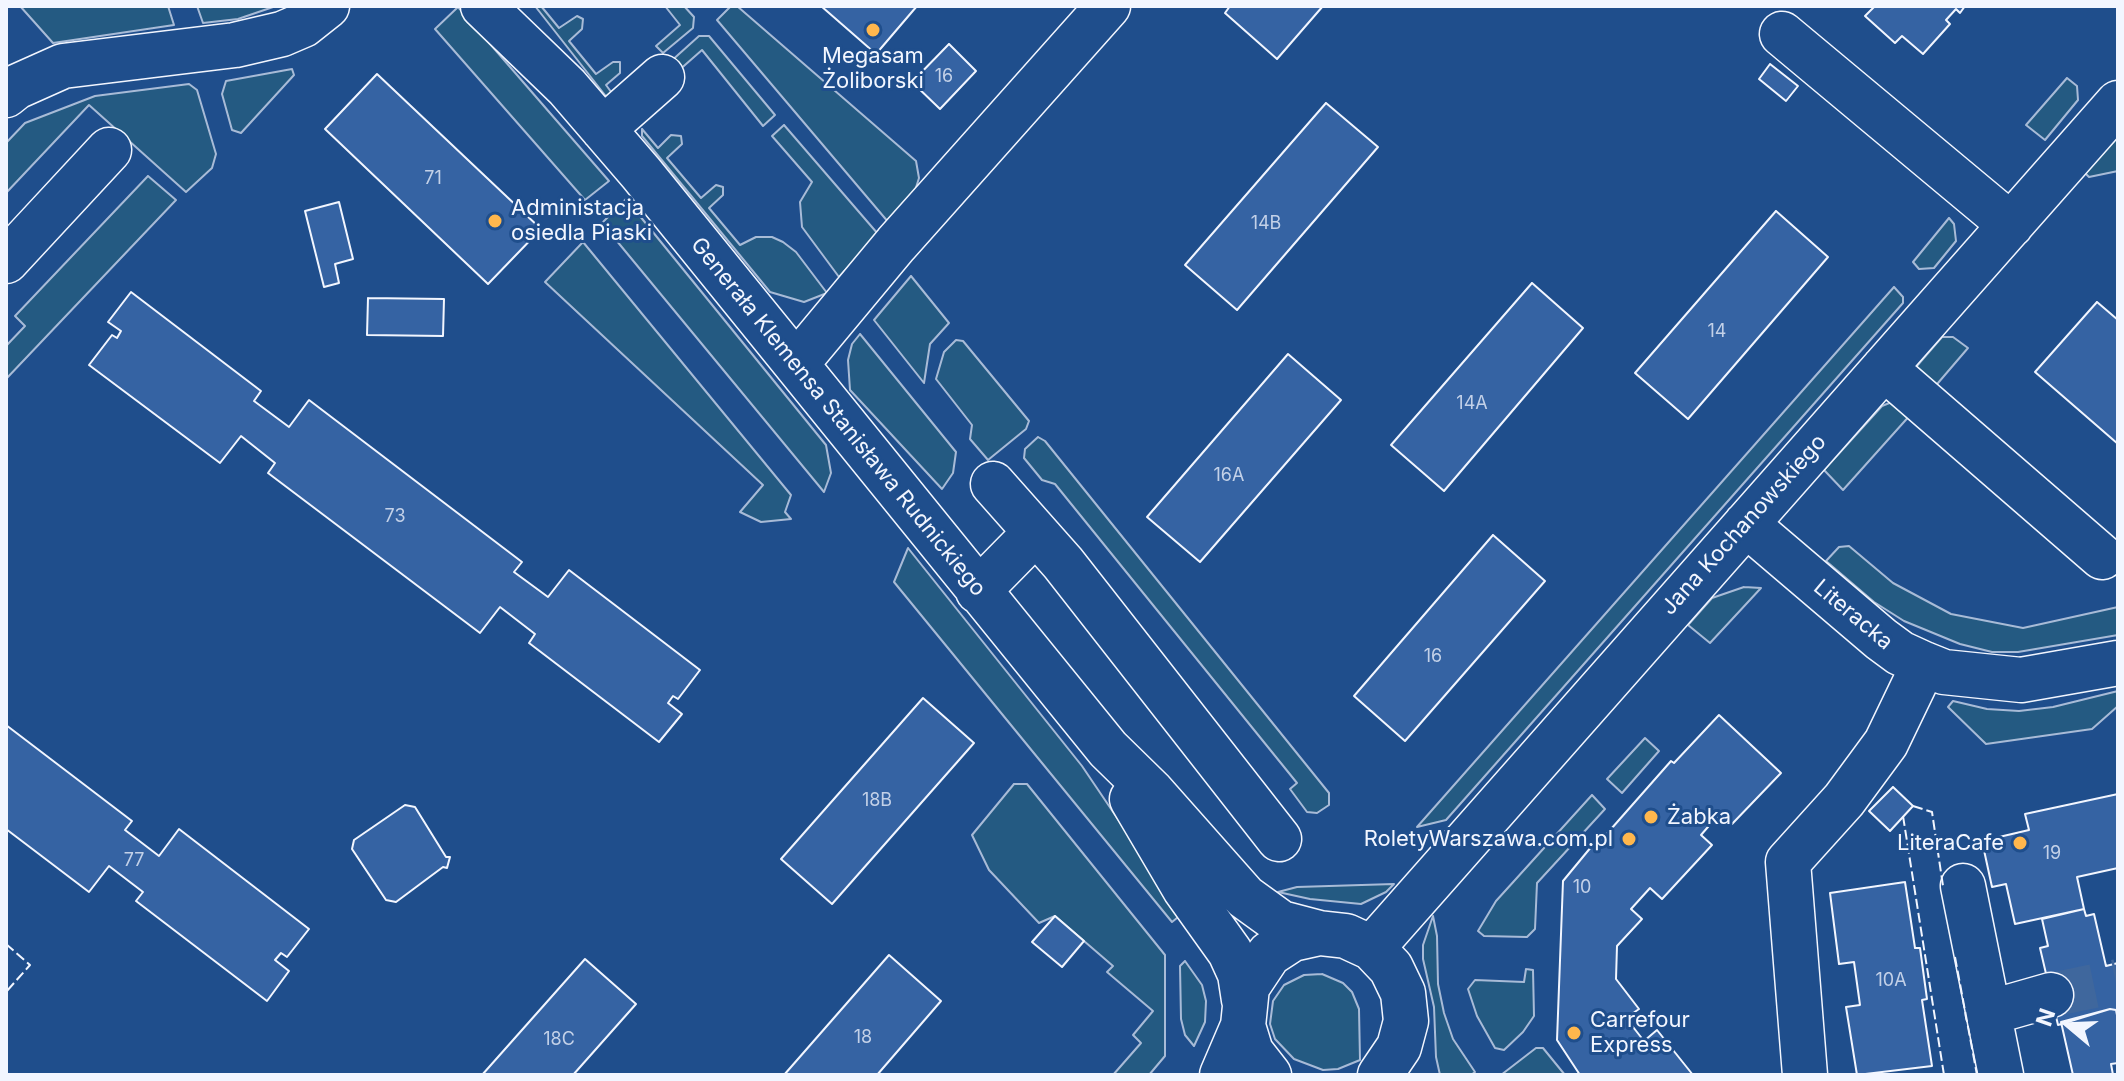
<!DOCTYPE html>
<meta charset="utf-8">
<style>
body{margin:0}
#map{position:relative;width:2124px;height:1081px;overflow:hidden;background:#1f4e8c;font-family:Inter,sans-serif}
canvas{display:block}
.frame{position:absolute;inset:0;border:8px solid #f2f6ff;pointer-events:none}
.north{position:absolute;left:2028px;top:985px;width:80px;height:80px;-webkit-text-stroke:6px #1f4e8c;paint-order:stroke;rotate:289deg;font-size:22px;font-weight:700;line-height:32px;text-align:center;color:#f2f6ff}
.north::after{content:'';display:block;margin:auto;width:28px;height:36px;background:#f2f6ff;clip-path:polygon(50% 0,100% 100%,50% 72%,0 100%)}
</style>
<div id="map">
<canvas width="2124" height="1081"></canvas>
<div class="frame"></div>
<div class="north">N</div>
</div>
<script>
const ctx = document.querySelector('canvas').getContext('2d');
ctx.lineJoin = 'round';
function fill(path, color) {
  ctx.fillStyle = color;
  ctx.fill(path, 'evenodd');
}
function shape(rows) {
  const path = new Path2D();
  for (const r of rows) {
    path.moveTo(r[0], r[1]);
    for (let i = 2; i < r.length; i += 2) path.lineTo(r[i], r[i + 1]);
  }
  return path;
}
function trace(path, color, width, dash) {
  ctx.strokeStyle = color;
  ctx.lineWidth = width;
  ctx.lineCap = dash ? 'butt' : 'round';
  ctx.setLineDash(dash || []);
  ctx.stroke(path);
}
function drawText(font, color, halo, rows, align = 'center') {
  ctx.font = font + ' Inter,sans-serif';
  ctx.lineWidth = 6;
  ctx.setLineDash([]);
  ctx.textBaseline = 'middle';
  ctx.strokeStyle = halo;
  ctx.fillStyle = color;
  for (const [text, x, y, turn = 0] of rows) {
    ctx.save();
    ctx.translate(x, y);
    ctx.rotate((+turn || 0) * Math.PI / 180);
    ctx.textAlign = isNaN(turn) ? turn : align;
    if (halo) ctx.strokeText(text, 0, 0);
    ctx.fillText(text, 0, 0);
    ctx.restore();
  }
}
const green = shape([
 [20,6,168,6,174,25,53,43,20,6],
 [197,6,276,6,238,19,203,23,197,6],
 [535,6,541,6,559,28,577,16,583,19,582,29,569,41,596,74,613,62,620,62,620,73,606,85,620,104,612,104,535,6],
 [665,6,684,6,694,17,693,28,663,53,656,46,680,25,665,6],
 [731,6,737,6,916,161,919,178,913,197,889,223,717,20,731,6],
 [458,7,609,181,585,200,435,29,458,7],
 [699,36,709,36,775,115,763,126,702,50,677,72,669,63,699,36],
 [292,69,294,75,241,133,232,130,222,94,226,81,292,69],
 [2067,78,2077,86,2078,100,2045,140,2026,125,2067,78],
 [189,84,197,90,216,154,212,168,186,192,89,105,6,193,6,143,25,123,95,96,189,84],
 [784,125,878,234,839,277,802,227,800,202,812,182,772,136,784,125],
 [642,129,658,148,671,135,681,136,682,144,667,158,701,198,716,185,723,187,723,195,709,208,740,245,756,237,772,237,783,242,796,252,827,293,804,302,770,292,642,136,642,129],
 [2118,137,2118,171,2089,177,2084,172,2118,137],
 [148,176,176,200,6,379,6,346,25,326,15,316,148,176],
 [626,199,826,445,831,473,824,492,602,223,626,199],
 [1949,218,1954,224,1956,241,1934,268,1919,269,1913,262,1949,218],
 [583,242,791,495,785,512,791,519,761,522,740,512,763,485,545,282,583,242],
 [911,276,949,323,930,344,924,383,874,320,911,276],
 [1894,287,1903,297,1903,303,1446,820,1417,827,1894,287],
 [860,334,956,452,953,473,942,489,850,390,848,360,852,344,860,334],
 [1942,337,1953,337,1968,348,1932,390,1916,374,1916,367,1942,337],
 [956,340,963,341,1029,421,1026,429,988,460,970,439,972,425,936,379,944,352,956,340],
 [1897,400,1912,413,1843,490,1824,470,1882,406,1897,400],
 [1038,437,1045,441,1329,793,1329,805,1317,813,1307,812,1290,789,1297,783,1055,484,1042,480,1024,458,1025,449,1038,437],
 [1849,546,1893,583,1951,614,2023,628,2118,607,2118,635,2018,652,1992,652,1960,644,1904,621,1874,602,1826,561,1839,547,1849,546],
 [908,548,1082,766,1182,914,1172,922,894,582,908,548],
 [1744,587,1761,588,1710,643,1688,625,1712,598,1744,587],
 [2118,691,2118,706,2092,729,1986,744,1948,707,1953,701,1987,709,2019,711,2053,707,2118,691],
 [1645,738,1659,751,1622,793,1607,779,1645,738],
 [1014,784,1027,784,1165,955,1165,1056,1149,1075,1113,1075,1141,1043,1133,1035,1153,1011,1107,972,1113,966,1055,916,1039,923,989,870,972,835,1014,784],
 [1592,795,1605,809,1537,883,1535,929,1527,937,1484,936,1478,931,1496,901,1592,795],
 [1394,884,1386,892,1361,904,1310,899,1278,892,1297,887,1394,884],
 [1433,916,1437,936,1438,984,1444,1013,1453,1039,1475,1072,1471,1075,1440,1075,1436,1057,1434,1007,1423,959,1423,945,1433,916],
 [1185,961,1202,985,1206,1001,1205,1022,1194,1046,1185,1035,1181,1019,1180,966,1185,961],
 [1526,969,1533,970,1534,1016,1523,1032,1504,1050,1495,1048,1477,1016,1468,989,1475,980,1524,982,1526,969],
 [1322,974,1343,983,1352,992,1359,1009,1360,1060,1338,1069,1323,1070,1294,1059,1275,1039,1270,1024,1273,1001,1284,985,1304,975,1322,974],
 [1536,1048,1543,1048,1565,1075,1501,1075,1536,1048]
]);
fill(green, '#245a82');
trace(green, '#a8bbd7', 2);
const building = shape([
 [821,6,917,6,876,54,821,6],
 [1230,6,1323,6,1277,59,1225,13,1230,6],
 [1875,6,1965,6,1960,13,1956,9,1946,20,1950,24,1923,54,1902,36,1895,43,1865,16,1875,6],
 [949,44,976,71,940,109,912,82,949,44],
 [1770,64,1798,86,1786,101,1759,79,1770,64],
 [377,74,541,229,488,284,325,129,377,74],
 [1326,103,1378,147,1237,310,1185,265,1326,103],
 [339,202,353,259,335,264,339,283,324,287,305,211,339,202],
 [1776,211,1828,257,1688,419,1635,373,1776,211],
 [1532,283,1583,328,1444,491,1391,445,1532,283],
 [131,292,261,391,254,401,289,427,309,400,522,562,514,572,548,597,569,570,700,670,678,699,673,696,668,703,682,714,659,742,529,643,535,634,500,607,480,633,268,473,275,463,241,436,220,463,89,365,112,335,117,338,121,331,108,322,131,292],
 [368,298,444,299,443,336,367,335,368,298],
 [2097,302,2118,320,2118,444,2035,372,2097,302],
 [1288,354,1341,400,1200,562,1147,517,1288,354],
 [1493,535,1545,581,1405,741,1354,696,1493,535],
 [923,698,974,743,832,904,781,859,923,698],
 [1719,715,1781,773,1732,824,1720,813,1701,835,1712,845,1662,899,1650,888,1631,909,1642,919,1617,946,1616,979,1639,1009,1626,1018,1644,1041,1657,1030,1693,1075,1580,1075,1557,1040,1563,881,1601,835,1604,837,1671,761,1674,763,1719,715],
 [6,725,132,821,125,830,159,856,179,829,309,929,287,957,281,953,275,960,289,971,267,1001,136,901,143,892,109,866,89,892,6,829,6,725],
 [1893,787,1913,806,1890,831,1869,811,1893,787],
 [2118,794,2118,868,2077,877,2084,909,2015,924,2006,884,1992,887,1982,841,2029,830,2025,814,2118,794],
 [405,805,415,807,446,857,450,857,447,868,443,867,396,902,386,900,352,849,354,840,405,805],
 [1905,882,1915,948,1920,948,1927,999,1922,1000,1932,1066,1857,1075,1846,1007,1860,1005,1854,962,1839,964,1830,893,1905,882],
 [2084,909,2086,916,2094,914,2106,966,2118,963,2118,1020,2116,1010,2110,1009,2058,1025,2040,948,2048,946,2042,919,2084,909],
 [1055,916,1084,941,1062,967,1032,942,1055,916],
 [889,955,941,1001,877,1075,784,1075,889,955],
 [585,959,636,1004,573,1075,482,1075,585,959],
 [2110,1009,2116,1010,2118,1020,2118,1063,2111,1064,2113,1075,2073,1075,2061,1022,2110,1009]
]);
fill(building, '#3563a3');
trace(building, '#f2f6ff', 2);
trace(shape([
 [2051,995,2118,981]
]), '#3f679d', 44, [44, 22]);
const minor = shape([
 [483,6,567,87,641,173,1108,749,1152,792,1245,897,1281,923,1319,933],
 [1782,34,2011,225],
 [6,95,16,87,63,66,235,45,282,34,303,25,327,6],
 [603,129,662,77],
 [6,261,109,150],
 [797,363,896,244,1108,6],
 [1884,368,2102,557],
 [993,484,1063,563,1279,839],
 [1746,524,1881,639,1900,653,1924,664,1944,672,2021,680,2118,663],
 [978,591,1035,533],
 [1132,799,1185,889,1230,952,1240,974,1244,1000],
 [1963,886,2001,1075],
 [1372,948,2118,103],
 [1988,1013,2051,995],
 [1222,1075,1243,1026],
 [1269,1075,1251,1052,1243,1026,1247,987,1269,954,1292,939,1319,933,1346,936,1372,948,1391,968,1403,993,1406,1021,1399,1047,1380,1075],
 [1805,1075,1788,862,1844,800,1886,743,1924,664]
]);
trace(minor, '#f2f6ff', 47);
trace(minor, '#1f4e8c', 44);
trace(shape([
 [1913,806,1932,812,1943,886],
 [1903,816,1944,1075],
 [6,944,30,965,6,992],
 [1955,957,1977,1075]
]), '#f2f6ff', 2, [10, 4]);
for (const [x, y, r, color] of [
 [873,30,8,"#ffb74d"],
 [495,221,8,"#ffb74d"],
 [1651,817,8,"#ffb74d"],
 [1629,839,8,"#ffb74d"],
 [2020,843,8,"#ffb74d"],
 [1574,1033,8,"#ffb74d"]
]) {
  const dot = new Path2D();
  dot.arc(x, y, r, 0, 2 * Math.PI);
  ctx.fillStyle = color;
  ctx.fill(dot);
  trace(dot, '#1f4e8c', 3);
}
drawText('18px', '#c3d1e8', null, [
 ["16",944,77],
 ["71",433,179],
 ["14B",1266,224],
 ["14",1717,332],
 ["14A",1472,404],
 ["16A",1229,476],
 ["73",395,517],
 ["16",1433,657],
 ["18B",877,801],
 ["19",2052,854],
 ["77",134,861],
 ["10",1582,888],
 ["10A",1891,981],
 ["18",863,1038],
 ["18C",559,1040]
]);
drawText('22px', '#f2f6ff', '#1f4e8c', [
 ["Megasam",873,56,"center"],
 ["Żoliborski",873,81,"center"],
 ["Administacja",511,208],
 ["osiedla Piaski",511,233],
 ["Żabka",1667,817],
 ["RoletyWarszawa.com.pl",1613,839,"right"],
 ["LiteraCafe",2004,843,"right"],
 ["Carrefour",1590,1020],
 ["Express",1590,1045]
], 'left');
drawText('22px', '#f2f6ff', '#1f4e8c', [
 ["Generała Klemensa Stanisława Rudnickiego",838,417,51],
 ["Jana Kochanowskiego",1744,525,-48],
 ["Literacka",1853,615,40]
]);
</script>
